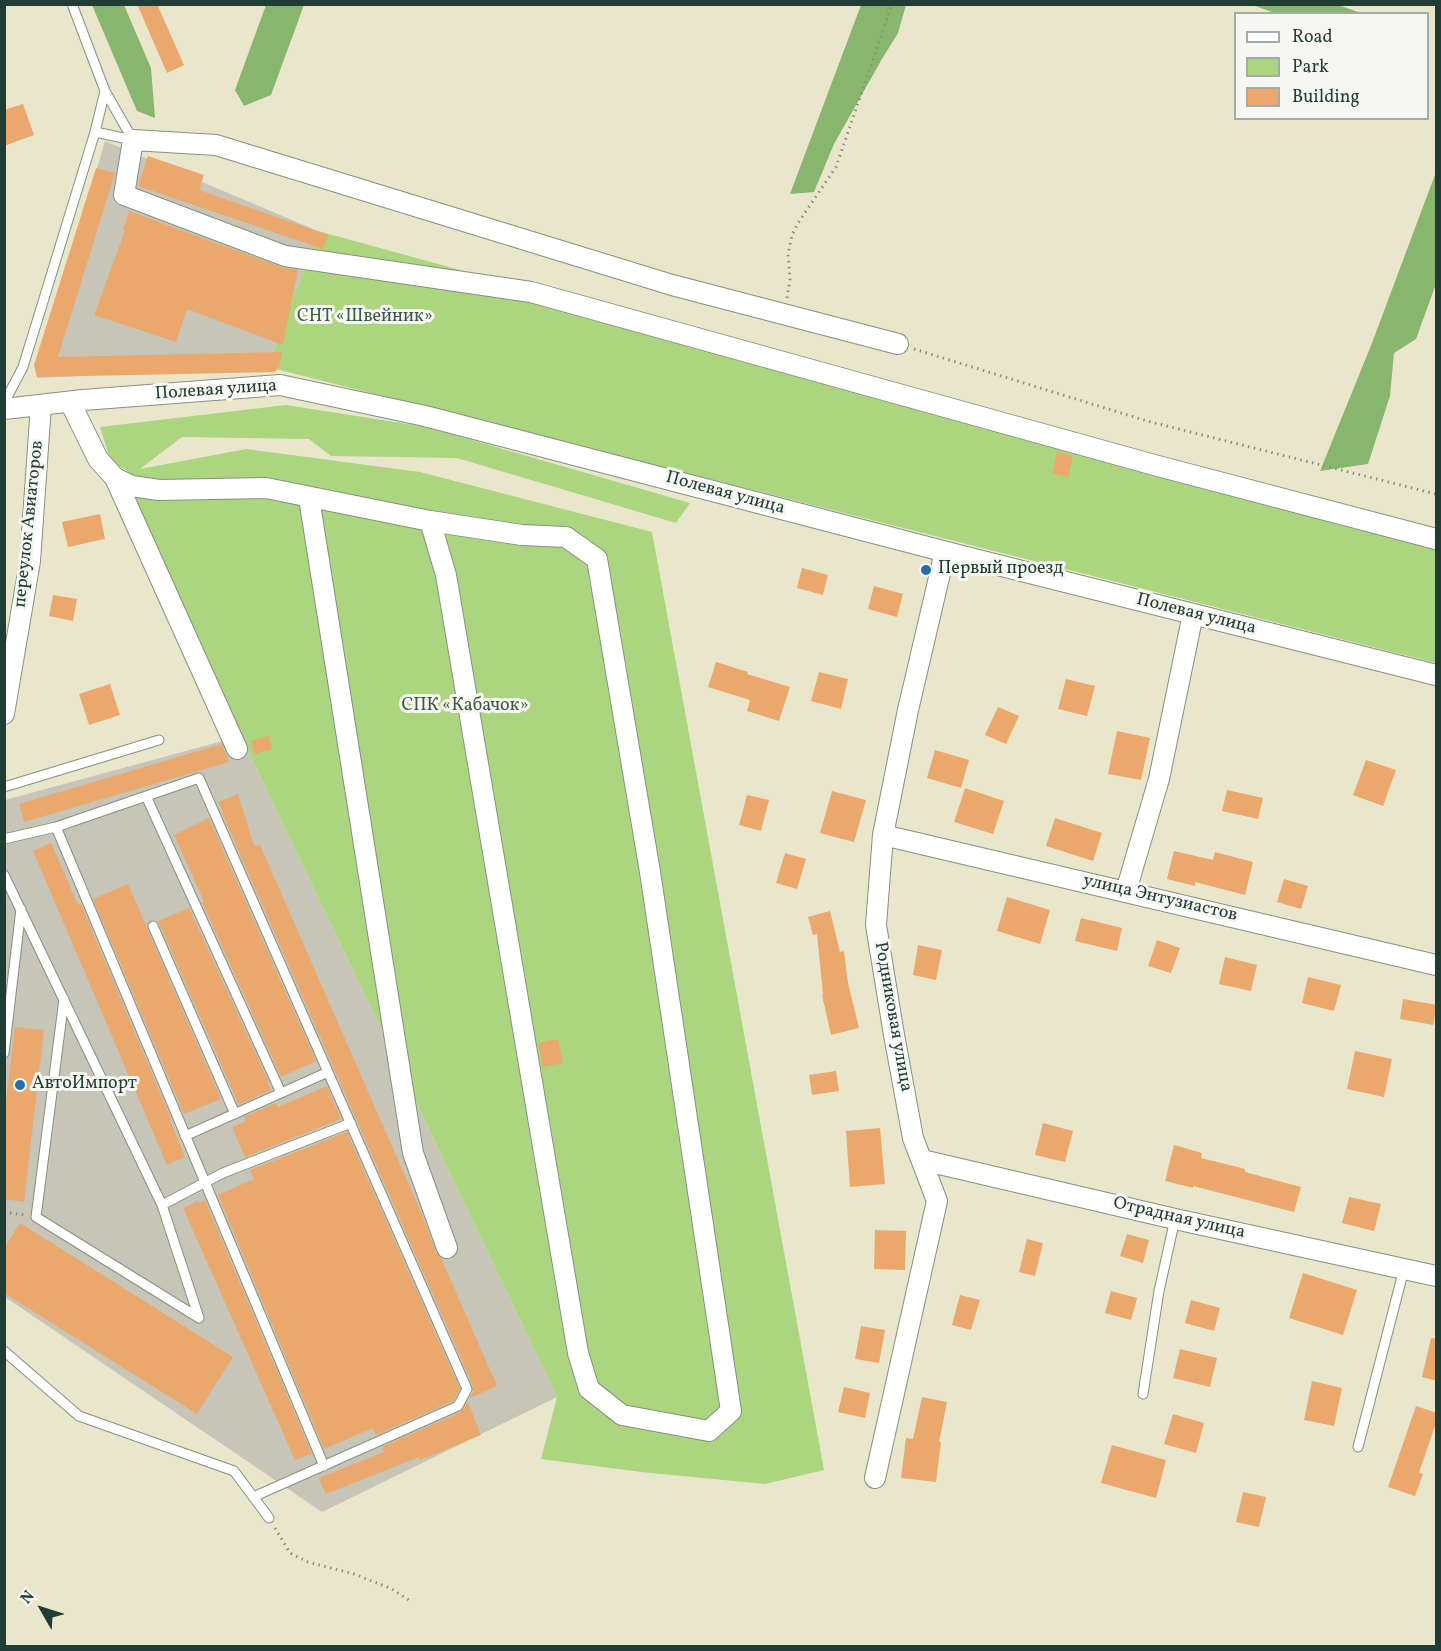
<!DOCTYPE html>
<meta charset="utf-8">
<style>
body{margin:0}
#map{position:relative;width:1441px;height:1651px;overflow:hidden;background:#eae6cc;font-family:Vollkorn,serif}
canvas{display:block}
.frame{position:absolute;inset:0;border:6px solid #1f3d34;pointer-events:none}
.legend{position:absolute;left:1234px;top:12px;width:195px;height:108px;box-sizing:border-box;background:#f6f6f2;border:2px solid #a0aca6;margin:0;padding:8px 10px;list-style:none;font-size:18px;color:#1f3d34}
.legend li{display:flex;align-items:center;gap:12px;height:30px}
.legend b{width:30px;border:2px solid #a0aca6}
.north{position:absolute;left:12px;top:1579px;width:60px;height:60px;-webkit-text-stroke:4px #f6f6f2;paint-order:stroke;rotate:309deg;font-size:16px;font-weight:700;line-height:24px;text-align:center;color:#1f3d34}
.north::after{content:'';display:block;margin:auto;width:21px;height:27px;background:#1f3d34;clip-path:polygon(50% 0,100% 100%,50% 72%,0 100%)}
</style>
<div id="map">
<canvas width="1441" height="1651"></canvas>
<div class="frame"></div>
<ul class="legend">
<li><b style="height:8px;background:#fff"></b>Road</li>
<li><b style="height:16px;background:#acd57f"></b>Park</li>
<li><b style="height:16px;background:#eaa86d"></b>Building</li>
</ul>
<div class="north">N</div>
</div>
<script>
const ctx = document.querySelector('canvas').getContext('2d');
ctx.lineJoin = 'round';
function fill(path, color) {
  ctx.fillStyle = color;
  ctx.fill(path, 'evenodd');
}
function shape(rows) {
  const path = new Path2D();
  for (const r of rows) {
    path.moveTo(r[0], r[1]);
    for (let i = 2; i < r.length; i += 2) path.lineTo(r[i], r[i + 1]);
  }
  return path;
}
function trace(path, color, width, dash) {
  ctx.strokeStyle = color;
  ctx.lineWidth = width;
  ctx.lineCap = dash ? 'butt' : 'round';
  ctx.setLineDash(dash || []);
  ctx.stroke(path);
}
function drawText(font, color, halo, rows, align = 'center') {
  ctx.font = font + ' Vollkorn,serif';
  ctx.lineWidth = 6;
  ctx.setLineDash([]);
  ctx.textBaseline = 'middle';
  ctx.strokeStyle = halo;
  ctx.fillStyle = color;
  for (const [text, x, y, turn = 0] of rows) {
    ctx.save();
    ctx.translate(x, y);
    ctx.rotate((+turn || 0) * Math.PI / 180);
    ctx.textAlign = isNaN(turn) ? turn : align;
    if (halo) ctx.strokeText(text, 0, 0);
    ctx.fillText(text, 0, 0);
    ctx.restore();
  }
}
fill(shape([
 [105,141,318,231,268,367,37,378],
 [241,736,557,1397,322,1512,5,1297,5,800]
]), '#c6c5b8');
fill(shape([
 [318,231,1436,538,1436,663,268,367],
 [286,405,427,427,690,503,676,523,457,458,331,456,309,439,182,437,140,469,246,449,420,472,652,532,824,1470,765,1484,641,1472,541,1459,557,1397,241,736,105,477,129,472,111,462,100,427]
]), '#acd57f');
fill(shape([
 [92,5,124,5,151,68,155,118,137,111],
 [266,5,304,5,271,95,244,106,235,90],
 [861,5,906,5,898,33,882,59,834,144,814,192,790,194],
 [1252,5,1338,5,1361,13,1275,13],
 [1436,172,1436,284,1416,339,1394,353,1390,396,1368,464,1320,471,1372,343]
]), '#89b66e');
fill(shape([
 [137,4,157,4,184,65,167,73],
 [23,104,34,135,4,146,4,110],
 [148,156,204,175,199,190,328,235,323,249,138,186],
 [96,168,115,173,58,357,282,352,279,367,275,372,37,377,34,365],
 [129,211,281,267,298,270,283,345,187,309,176,342,94,315,125,231,123,230],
 [1057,452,1073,456,1068,477,1052,473],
 [100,514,105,539,68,547,62,522],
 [802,568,828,575,823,595,797,588],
 [874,586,903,594,897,617,868,609],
 [53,595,77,599,73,621,49,616],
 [716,662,748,672,747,674,790,687,779,721,747,711,750,700,708,687],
 [819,672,848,679,841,709,811,701],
 [1066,679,1095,686,1087,716,1058,709],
 [110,684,120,715,89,725,79,694],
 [998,707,1019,716,1006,744,985,735],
 [1117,731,1150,738,1141,780,1108,774],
 [269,736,272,749,254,754,251,741],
 [222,744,229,762,24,822,19,804],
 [935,750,969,760,961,788,927,778],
 [1366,760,1396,770,1383,806,1353,795],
 [965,788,1004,801,993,834,954,822],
 [1227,790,1263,798,1258,819,1222,811],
 [832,791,866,800,854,842,820,833],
 [238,794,254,846,260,845,423,1217,436,1252,441,1258,497,1386,470,1398,473,1392,473,1386,222,813,223,812,218,802],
 [747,795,769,800,761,831,739,825],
 [209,818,316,1061,281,1077,202,902,204,901,174,835],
 [1055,818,1102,833,1093,861,1046,846],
 [51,843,78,905,81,904,171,1119,170,1120,185,1157,167,1165,33,851],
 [1174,851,1213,860,1215,852,1253,862,1245,895,1195,882,1195,886,1167,879],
 [785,853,806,859,797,889,776,883],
 [1284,879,1308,886,1301,909,1277,902],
 [128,884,221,1099,184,1114,93,899],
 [1007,897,1050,910,1040,944,997,931],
 [189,908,269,1082,267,1083,271,1090,239,1105,158,921],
 [830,911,840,952,844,951,848,983,859,1028,831,1035,822,995,823,995,817,934,813,935,808,917],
 [1081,918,1122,928,1117,951,1075,941],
 [1157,940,1180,948,1171,973,1148,966],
 [918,945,942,950,936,980,913,975],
 [1225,957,1257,965,1251,991,1219,984],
 [1308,977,1341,985,1334,1011,1302,1003],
 [1403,999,1437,1005,1433,1025,1400,1019],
 [15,1027,44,1030,24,1202,4,1199,4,1118],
 [558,1039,563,1063,543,1067,538,1043],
 [1355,1051,1392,1059,1384,1097,1347,1089],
 [836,1071,839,1091,812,1095,809,1075],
 [327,1086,341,1119,245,1157,232,1127,246,1121,244,1117,276,1103,278,1107],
 [1043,1123,1073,1131,1065,1162,1035,1155],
 [880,1128,885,1184,850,1187,846,1131],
 [347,1132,460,1389,453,1401,376,1435,373,1428,324,1449,218,1195,254,1179,250,1170],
 [1174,1145,1202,1153,1201,1158,1245,1169,1245,1172,1301,1187,1294,1212,1193,1186,1193,1188,1165,1181],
 [1349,1197,1381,1204,1374,1231,1342,1223],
 [205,1200,312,1454,295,1460,183,1208,198,1201,199,1203],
 [20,1223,233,1357,197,1414,4,1293,4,1248],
 [875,1230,906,1231,905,1270,874,1269],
 [1127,1234,1149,1240,1143,1263,1120,1256],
 [1027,1239,1043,1243,1035,1276,1019,1272],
 [1303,1273,1357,1290,1343,1335,1289,1318],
 [1111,1291,1137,1298,1131,1320,1105,1313],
 [960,1295,980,1300,971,1330,952,1325],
 [1191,1300,1220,1308,1214,1331,1185,1323],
 [861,1326,885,1330,879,1363,855,1359],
 [1431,1338,1437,1339,1437,1381,1422,1377],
 [1180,1349,1217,1358,1210,1387,1173,1378],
 [1312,1381,1342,1388,1334,1426,1304,1420],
 [844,1387,870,1393,865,1418,838,1412],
 [922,1397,947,1402,939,1442,941,1442,936,1482,901,1478,906,1438,913,1439],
 [468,1402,481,1435,420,1460,419,1457,326,1494,319,1478,384,1452,382,1447,461,1412],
 [1416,1406,1437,1413,1437,1420,1419,1473,1423,1474,1415,1496,1388,1487],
 [1173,1414,1204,1423,1196,1453,1164,1444],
 [1112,1445,1166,1460,1156,1498,1101,1483],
 [1243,1492,1266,1497,1259,1527,1236,1522]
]), '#eaa86d');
const lane = shape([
 [95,132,133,140,105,91],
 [4,403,23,367,95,132,105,91,72,4],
 [4,787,159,740],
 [146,796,281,1093],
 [56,827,324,1466],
 [4,839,56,827,199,778,467,1389,458,1406,253,1497],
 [4,875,162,1205,199,1318,36,1217,64,999],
 [153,926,235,1114],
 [4,1053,21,909],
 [185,1136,328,1072],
 [162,1205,223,1173,351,1123],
 [4,1351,79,1416,234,1471,269,1518],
 [1143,1394,1159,1291,1175,1219],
 [1358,1447,1404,1269]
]);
const street = shape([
 [898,344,672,285,216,145,133,140,124,195,285,256,531,292,1158,466,1436,539],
 [70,402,98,459,115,478,132,486,159,490,266,488,430,521,522,535,566,537,597,559,650,872,731,1411,709,1431,622,1415,589,1389,578,1353,446,575,430,521],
 [4,409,83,400,280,385,425,416,958,555,1436,675],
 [115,478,237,749],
 [309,498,413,1153,447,1248],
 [4,714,30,561,41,405],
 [883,835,1436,965],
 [1126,891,1159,779,1193,614],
 [922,1160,1175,1219,1436,1276],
 [875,1478,937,1201,913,1138,894,1035,876,925,883,835,908,710,945,552]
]);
trace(lane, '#849280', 11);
trace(street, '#849280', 22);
trace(shape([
 [787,298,790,279,788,254,792,235,798,223,836,167,892,4],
 [914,349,1147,421,1436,494],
 [4,1212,25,1215],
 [275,1528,290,1553,308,1562,354,1574,392,1589,409,1600]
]), '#849280', 3, [1.5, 4.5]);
trace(lane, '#fff', 9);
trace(street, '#fff', 20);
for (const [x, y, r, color] of [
 [926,570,6,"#1f6fb2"],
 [20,1085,6,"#1f6fb2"]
]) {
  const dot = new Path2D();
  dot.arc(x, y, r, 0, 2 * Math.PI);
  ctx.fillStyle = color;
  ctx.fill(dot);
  trace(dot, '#f6f6f2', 2);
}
drawText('18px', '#3b5b43', '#f6f6f2', [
 ["СНТ «Швейник»",365,318],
 ["СПК «Кабачок»",465,707]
]);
drawText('18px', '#1f3d34', '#f6f6f2', [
 ["Полевая улица",216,391,-4],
 ["Полевая улица",725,494,15],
 ["переулок Авиаторов",30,524,-84],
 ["Полевая улица",1196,615,14],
 ["улица Энтузиастов",1160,899,13],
 ["Родниковая улица",892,1017,80],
 ["Отрадная улица",1179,1219,13]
]);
drawText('18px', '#1f3d34', '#f6f6f2', [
 ["Первый проезд",938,570],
 ["АвтоИмпорт",32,1085]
], 'left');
</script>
